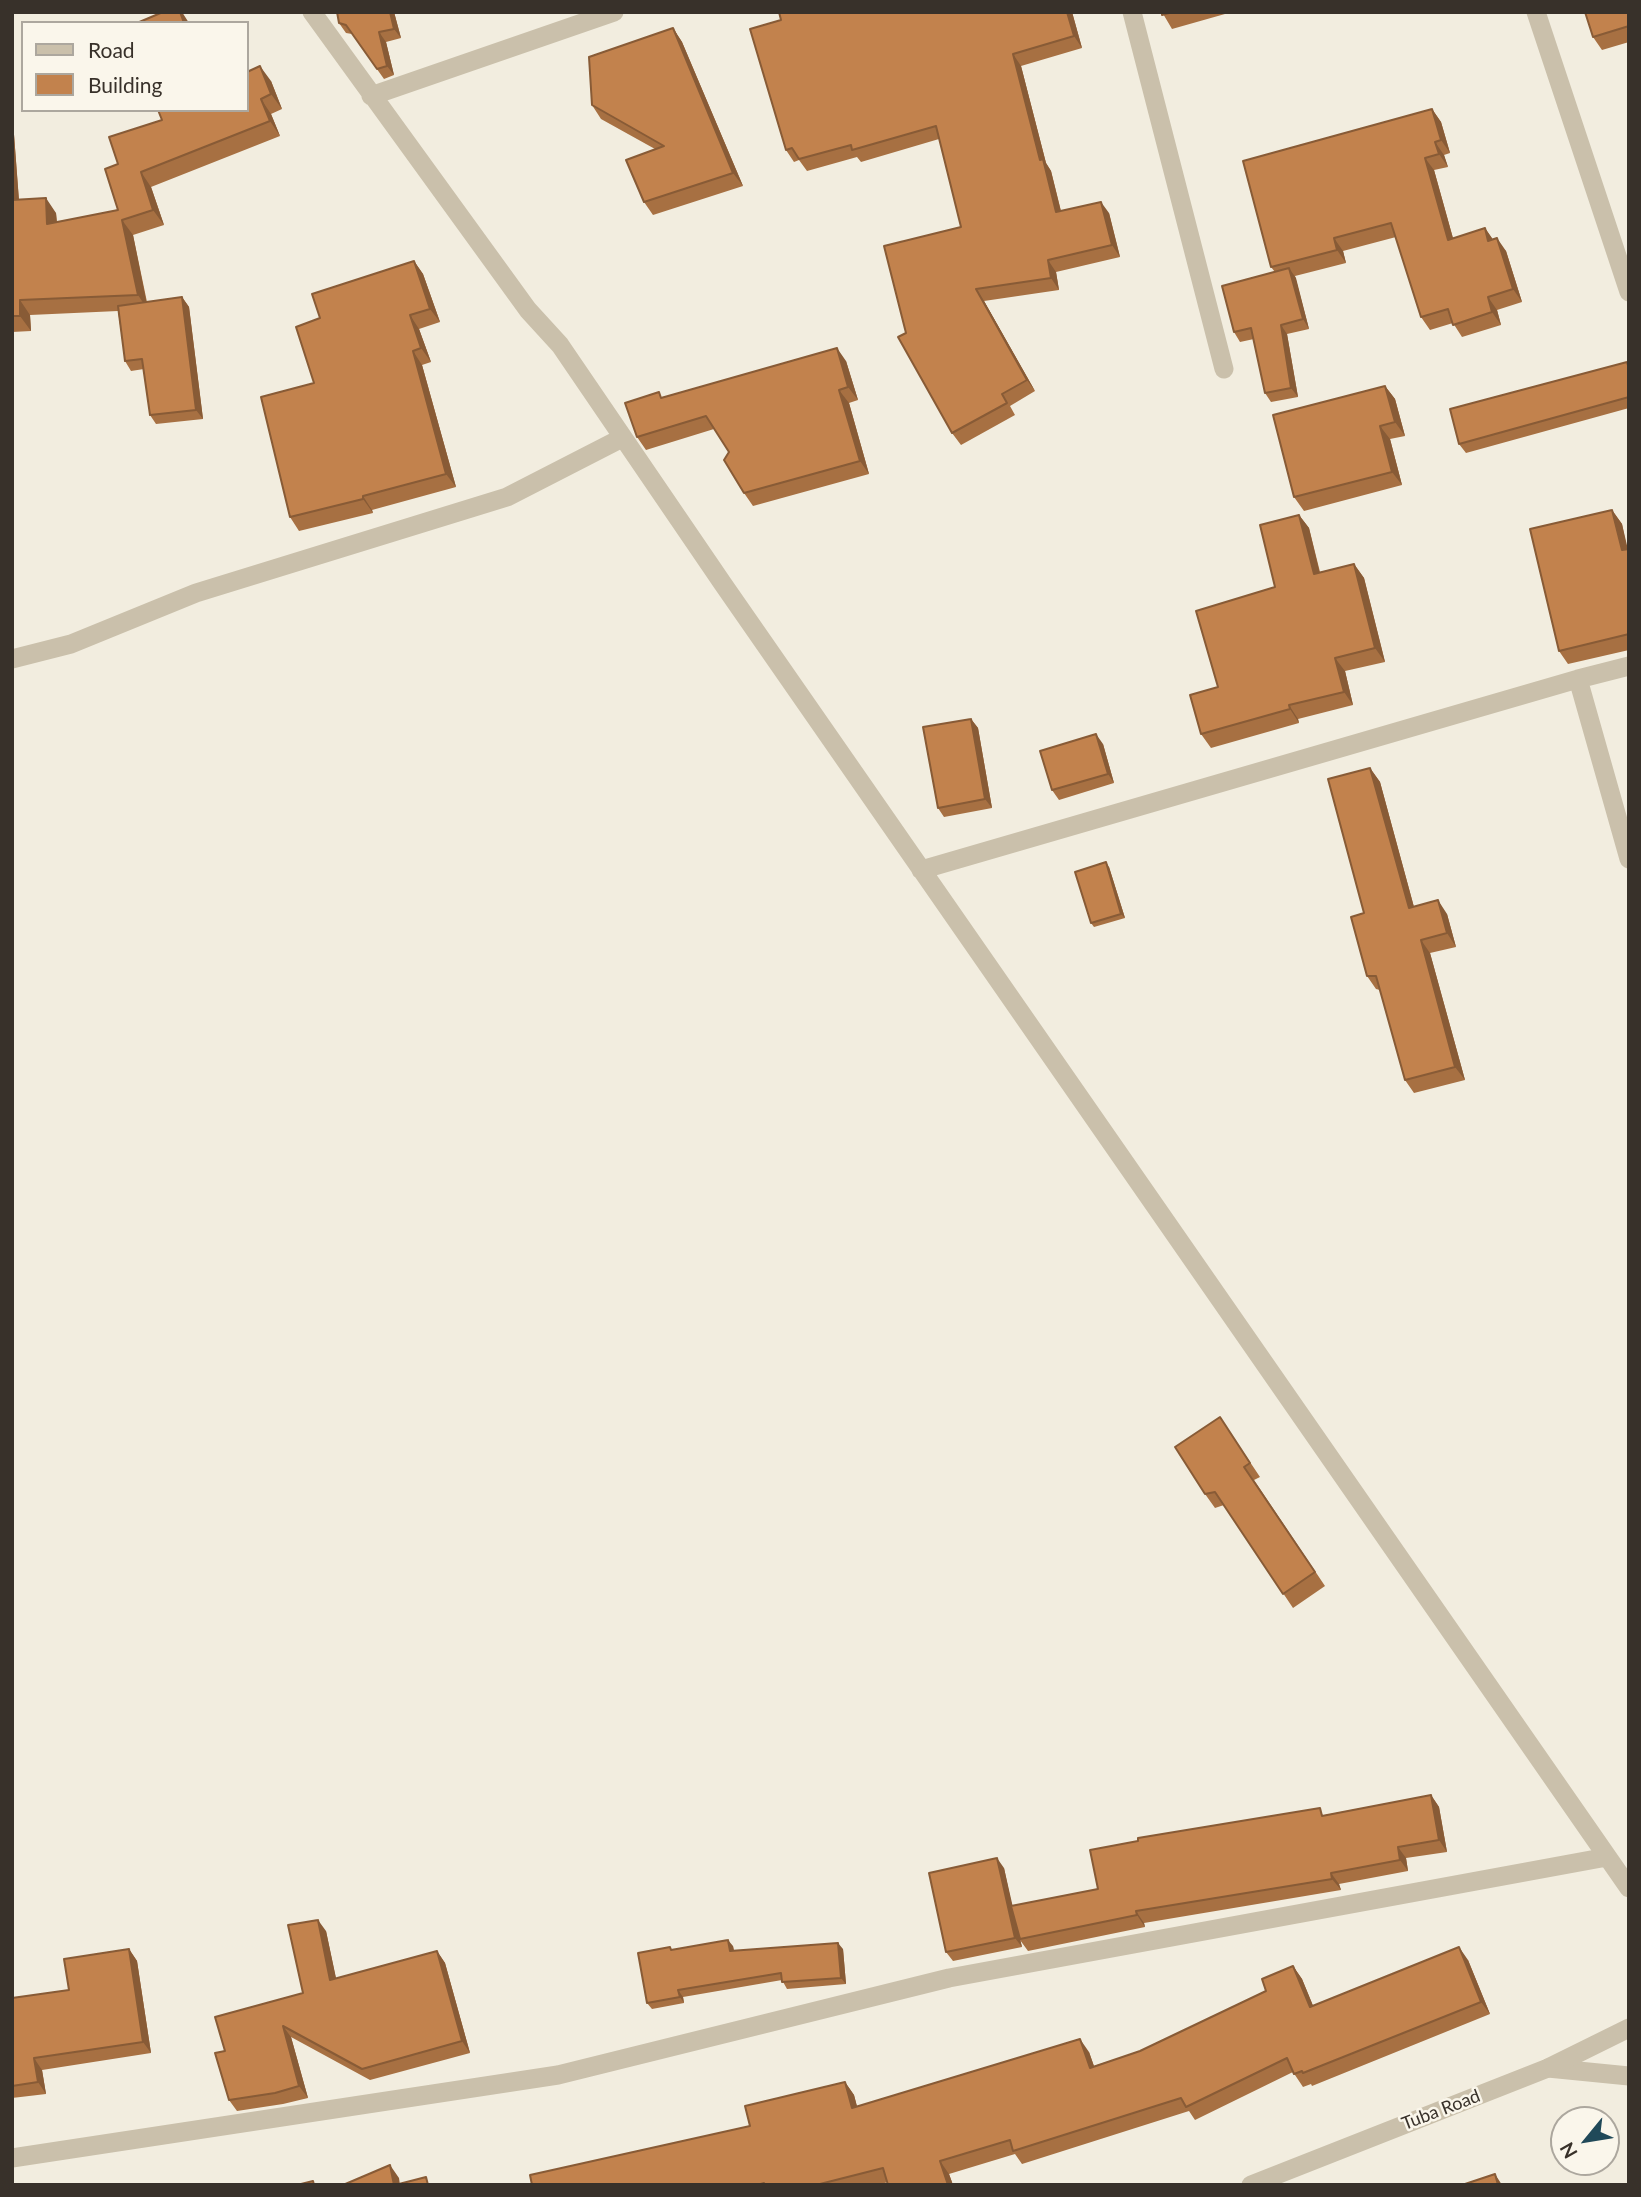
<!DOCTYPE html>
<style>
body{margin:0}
#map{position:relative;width:1641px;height:2197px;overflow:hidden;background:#f2eddf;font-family:Lato,sans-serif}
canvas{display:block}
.frame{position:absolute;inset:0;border:14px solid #38312a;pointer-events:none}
.legend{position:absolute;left:21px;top:21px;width:228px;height:91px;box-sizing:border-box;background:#faf6eb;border:2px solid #aca79e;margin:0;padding:9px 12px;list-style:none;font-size:21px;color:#38312a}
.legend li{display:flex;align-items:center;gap:14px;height:35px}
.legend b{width:35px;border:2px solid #aca79e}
.north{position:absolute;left:1550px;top:2106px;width:70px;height:70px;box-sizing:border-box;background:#faf6eb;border:2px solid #aca79e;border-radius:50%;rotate:240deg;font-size:19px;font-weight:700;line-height:28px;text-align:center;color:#38312a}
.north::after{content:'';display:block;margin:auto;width:24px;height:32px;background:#204959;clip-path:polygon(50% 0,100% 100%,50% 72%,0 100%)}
</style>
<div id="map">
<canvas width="1641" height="2197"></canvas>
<div class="frame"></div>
<ul class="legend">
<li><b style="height:9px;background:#cac0ab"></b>Road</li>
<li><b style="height:19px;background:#c2824d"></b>Building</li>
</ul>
<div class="north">N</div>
</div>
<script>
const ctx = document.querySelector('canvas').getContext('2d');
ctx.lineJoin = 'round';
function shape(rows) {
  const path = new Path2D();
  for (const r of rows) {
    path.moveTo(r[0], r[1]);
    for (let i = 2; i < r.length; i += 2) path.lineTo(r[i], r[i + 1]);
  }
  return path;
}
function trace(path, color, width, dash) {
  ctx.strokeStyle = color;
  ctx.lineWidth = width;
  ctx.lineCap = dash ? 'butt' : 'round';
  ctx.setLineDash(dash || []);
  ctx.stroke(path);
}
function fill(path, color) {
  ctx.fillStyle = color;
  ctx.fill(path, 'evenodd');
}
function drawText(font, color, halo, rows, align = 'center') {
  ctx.font = font + ' Lato,sans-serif';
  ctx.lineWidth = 5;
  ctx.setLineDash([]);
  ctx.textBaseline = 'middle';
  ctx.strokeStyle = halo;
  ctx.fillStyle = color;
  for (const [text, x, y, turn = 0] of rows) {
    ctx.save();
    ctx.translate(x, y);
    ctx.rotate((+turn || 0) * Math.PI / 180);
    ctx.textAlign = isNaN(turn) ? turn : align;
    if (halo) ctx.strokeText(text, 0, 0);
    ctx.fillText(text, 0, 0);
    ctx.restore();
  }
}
trace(shape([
 [312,12,528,310,560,345,723,584,1629,1888],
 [1132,12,1224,369],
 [1536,12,1629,292],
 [371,96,614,12],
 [12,659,71,644,196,593,507,497,622,438],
 [1578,679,1629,859],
 [921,870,1578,679,1629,666],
 [1548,2068,1629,2076],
 [12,2158,558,2075,949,1978,1607,1857]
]), '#cac0ab', 19);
trace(shape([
 [1251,2185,1548,2068,1629,2028]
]), '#cac0ab', 19);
fill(shape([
 [394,12,401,38,386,42,394,75,384,79,352,34,346,33,339,23],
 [779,12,1072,12,1082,48,1021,66,1046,163,1051,171,1061,211,1109,213,1120,257,1056,272,1059,290,984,301,1035,391,1010,406,1015,415,961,445,952,433,906,333,961,227,939,139,861,162,857,157,807,171,799,160,794,162,786,150,781,20],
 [1162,12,1232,12,1172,29],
 [1629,12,1629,42,1602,50,1593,37],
 [673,28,682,42,743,186,653,215,644,202,655,149,601,119,592,105],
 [271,81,282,109,271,114,280,136,151,187,164,225,133,235,147,302,182,297,189,307,203,419,156,424,150,415,144,369,131,371,125,361,118,311,30,315,31,331,12,332,12,108,19,200,56,213,57,222,118,210,118,164,162,120],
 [1432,109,1441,122,1450,153,1444,155,1448,167,1434,170,1453,238,1485,228,1493,240,1506,251,1522,302,1497,310,1501,325,1462,337,1453,323,1430,330,1421,317,1396,237,1343,251,1346,263,1295,276,1309,329,1287,334,1298,397,1271,402,1265,393,1254,339,1240,342,1234,332,1275,272,1271,267],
 [414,261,423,274,440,322,419,329,431,362,422,365,456,487,372,510,373,513,299,531,290,517,314,383,320,318],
 [846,361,858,400,849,403,869,474,753,506,744,493,729,452,714,429,646,450,637,437,663,397],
 [1629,364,1629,408,1466,453,1459,444],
 [1385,386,1395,399,1405,436,1390,439,1402,485,1304,511,1294,497],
 [1612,510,1622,524,1627,549,1629,549,1629,650,1568,664,1559,651],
 [1299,515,1309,528,1320,572,1354,564,1364,578,1385,662,1345,671,1353,705,1298,719,1299,723,1211,748,1201,734,1218,687,1275,587],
 [971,719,978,728,992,808,944,817,938,808],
 [1103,744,1114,783,1059,800,1052,790],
 [1370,768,1380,782,1414,907,1447,914,1456,947,1430,953,1465,1080,1414,1093,1405,1080,1380,990,1376,989,1367,976,1364,913],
 [1109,867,1125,918,1094,927,1091,923],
 [1220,1417,1260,1477,1254,1480,1325,1586,1293,1608,1224,1505,1215,1508,1205,1494],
 [1431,1795,1439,1807,1447,1852,1406,1858,1408,1871,1339,1884,1341,1890,1144,1923,1145,1927,1028,1951,1020,1940,1022,1947,953,1961,946,1952,1004,1868,1012,1906,1098,1889,1325,1815],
 [326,1931,336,1979,437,1951,445,1963,470,2053,370,2080,291,2037,308,2098,283,2104,237,2111,229,2100,225,2051,303,1993],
 [733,1946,734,1951,843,1949,846,1984,787,1989,782,1980,683,1997,684,2003,652,2009,647,2003,672,1950],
 [129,1949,137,1961,151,2053,42,2070,46,2094,12,2098,12,1998,69,1990],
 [1468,1960,1490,2014,1312,2086,1311,2084,1303,2087,1293,2072,1195,2120,1189,2111,1022,2164,1015,2154,949,2174,953,2185,888,2185,888,2182,878,2185,532,2185,750,2126,845,2082,854,2095,857,2107,1089,2052,1094,2066,1140,2051,1266,1991,1293,1966,1302,1979,1313,2006]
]), '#a77042');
fill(shape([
 [180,12,182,12,189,23,184,23],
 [390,12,394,12,401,38,394,29],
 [1067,12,1072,12,1082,48,1074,36],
 [673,28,682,42,743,186,733,173],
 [379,32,386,42,394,75,387,66],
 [1013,54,1021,66,1046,163,1051,171,1064,224,1056,212,1040,160],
 [260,66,271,81,282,109,271,94],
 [261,99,271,114,280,136,270,121],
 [12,108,20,215,12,204],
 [1432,109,1441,122,1450,153,1441,140],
 [1435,142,1444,155,1448,167,1439,154],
 [1425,158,1434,170,1457,253,1448,240],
 [141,172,151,187,164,225,153,210],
 [46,198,56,213,58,239,47,224],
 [1101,202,1109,213,1120,257,1112,245],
 [122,220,133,235,148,310,138,295],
 [1485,228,1494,241,1488,241],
 [1334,238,1343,251,1346,263,1337,250],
 [1497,238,1506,251,1522,302,1513,289],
 [1048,260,1056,272,1059,290,1051,278],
 [414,261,423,274,440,322,430,309],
 [1289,268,1296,278,1309,329,1303,319],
 [976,289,984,301,1035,391,1027,380],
 [182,297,189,307,203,419,196,410],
 [1488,297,1497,310,1501,325,1492,312],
 [20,300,30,315,31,331,20,316],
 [410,315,419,329,431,362,421,348],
 [1281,325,1287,334,1298,397,1291,388],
 [837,348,846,361,858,400,848,387],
 [413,351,422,365,456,487,446,474],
 [1385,386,1395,399,1405,436,1395,422],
 [839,390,849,403,869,474,860,461],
 [1380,426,1390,439,1402,485,1392,472],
 [363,496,372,510,373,513,363,499],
 [1612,510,1622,524,1629,554,1622,550],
 [1299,515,1309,528,1323,587,1314,574],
 [1354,564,1364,578,1385,662,1375,648],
 [1335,658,1345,671,1353,705,1344,692],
 [1289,705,1298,719,1299,723,1290,709],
 [971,719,978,728,992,808,985,799],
 [1096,734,1103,744,1114,783,1108,774],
 [1370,768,1380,782,1418,922,1409,908],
 [1106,862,1109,867,1125,918,1121,914],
 [1438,900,1447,914,1456,947,1447,933],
 [1421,940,1430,953,1465,1080,1455,1067],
 [1431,1795,1439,1807,1447,1852,1439,1840],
 [1398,1847,1406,1858,1408,1871,1400,1860],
 [997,1858,1004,1868,1022,1947,1015,1938],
 [1331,1873,1339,1884,1341,1890,1332,1879],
 [1136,1911,1144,1923,1145,1927,1137,1915],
 [318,1920,326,1931,339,1992,330,1980],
 [728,1940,733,1946,735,1957,730,1951],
 [838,1943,843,1949,846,1984,841,1978],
 [1459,1947,1468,1960,1490,2014,1481,2002],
 [129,1949,137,1961,151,2053,143,2042],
 [437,1951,445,1963,470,2053,462,2041],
 [1293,1966,1302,1979,1319,2020,1310,2007],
 [678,1990,683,1997,684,2003,680,1997],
 [283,2026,291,2037,308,2098,299,2086],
 [1080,2039,1089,2052,1099,2081,1090,2068],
 [34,2058,42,2070,46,2094,38,2082],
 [845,2082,854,2095,861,2121,852,2108],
 [940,2161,949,2174,953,2185,948,2185],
 [390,2165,399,2178,400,2185,394,2185],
 [1495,2174,1502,2185,1498,2185]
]), '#885b36');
const building = shape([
 [163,12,180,12,184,23,137,23,163,12],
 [337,12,390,12,394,29,379,32,387,66,377,69,346,25,339,23,337,12],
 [779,12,1067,12,1074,36,1013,54,1040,160,1043,159,1056,212,1101,202,1112,245,1048,260,1051,278,976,289,1027,380,1002,394,1007,403,952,433,898,337,906,333,884,246,961,227,936,126,852,150,851,145,799,159,792,148,786,150,750,29,781,20,779,12],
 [1162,12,1173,12,1162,15,1162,12],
 [1585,12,1629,12,1629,26,1593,37,1585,12],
 [673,28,733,173,644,202,626,160,664,146,592,105,589,57,673,28],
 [260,66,271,94,261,99,270,121,141,172,153,210,122,220,138,295,20,300,20,316,12,316,12,200,46,198,47,224,118,210,105,169,118,164,109,137,162,120,158,110,247,110,247,72,260,66],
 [1432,109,1441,140,1435,142,1439,154,1425,158,1448,240,1485,228,1488,241,1497,238,1513,289,1488,297,1492,312,1453,325,1448,309,1421,317,1391,223,1334,238,1337,250,1271,267,1243,161,1432,109],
 [414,261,430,309,410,315,421,348,413,351,446,474,363,496,363,499,290,517,261,397,314,383,296,327,320,318,312,294,414,261],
 [1289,268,1303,319,1281,325,1291,388,1265,393,1251,328,1234,332,1222,286,1289,268],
 [182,297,196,410,150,415,142,359,125,361,118,306,182,297],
 [837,348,848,387,839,390,860,461,744,493,724,460,729,452,706,416,637,437,625,403,659,392,661,398,837,348],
 [1627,362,1629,369,1629,397,1459,444,1450,409,1627,362],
 [1385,386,1395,422,1380,426,1392,472,1294,497,1273,415,1385,386],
 [1612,510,1622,550,1629,549,1629,634,1559,651,1530,529,1612,510],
 [1299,515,1314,574,1354,564,1375,648,1335,658,1344,692,1289,705,1290,709,1201,734,1190,695,1218,687,1196,611,1275,587,1260,525,1299,515],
 [971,719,985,799,938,808,923,727,971,719],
 [1096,734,1108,774,1052,790,1040,751,1096,734],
 [1370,768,1409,908,1438,900,1447,933,1421,940,1455,1067,1405,1080,1376,976,1367,976,1351,917,1364,913,1328,779,1370,768],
 [1106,862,1121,914,1091,923,1075,872,1106,862],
 [1220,1417,1250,1463,1244,1467,1315,1572,1283,1594,1215,1492,1205,1494,1175,1447,1220,1417],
 [1431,1795,1439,1840,1398,1847,1400,1860,1331,1873,1332,1879,1136,1911,1137,1915,1020,1939,1011,1906,1098,1889,1090,1850,1138,1841,1138,1838,1320,1808,1322,1816,1431,1795],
 [997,1858,1015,1938,946,1952,929,1873,997,1858],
 [318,1920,330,1980,437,1951,462,2041,362,2069,283,2026,299,2086,275,2093,229,2100,215,2053,225,2051,215,2017,303,1993,288,1925,318,1920],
 [728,1940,730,1951,838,1943,841,1978,782,1982,781,1973,678,1990,680,1997,647,2003,638,1953,670,1947,671,1950,728,1940],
 [1459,1947,1481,2002,1303,2073,1302,2071,1294,2074,1287,2058,1186,2107,1181,2098,1013,2151,1010,2140,940,2161,948,2185,888,2185,883,2168,816,2185,764,2185,764,2183,757,2185,532,2185,530,2175,750,2126,745,2106,845,2082,852,2108,1080,2039,1090,2068,1140,2051,1266,1991,1262,1979,1293,1966,1310,2007,1459,1947],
 [129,1949,143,2042,34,2058,38,2082,12,2086,12,1998,69,1990,64,1959,129,1949],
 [390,2165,394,2185,343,2185,390,2165],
 [1495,2174,1498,2185,1462,2185,1495,2174],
 [426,2177,428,2185,395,2185,426,2177],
 [313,2181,314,2185,297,2185,313,2181]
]);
fill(building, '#c2824d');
trace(building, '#885b36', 2);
drawText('18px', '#38312a', '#faf6eb', [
 ["Tuba Road",1441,2110,-21]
]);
</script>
